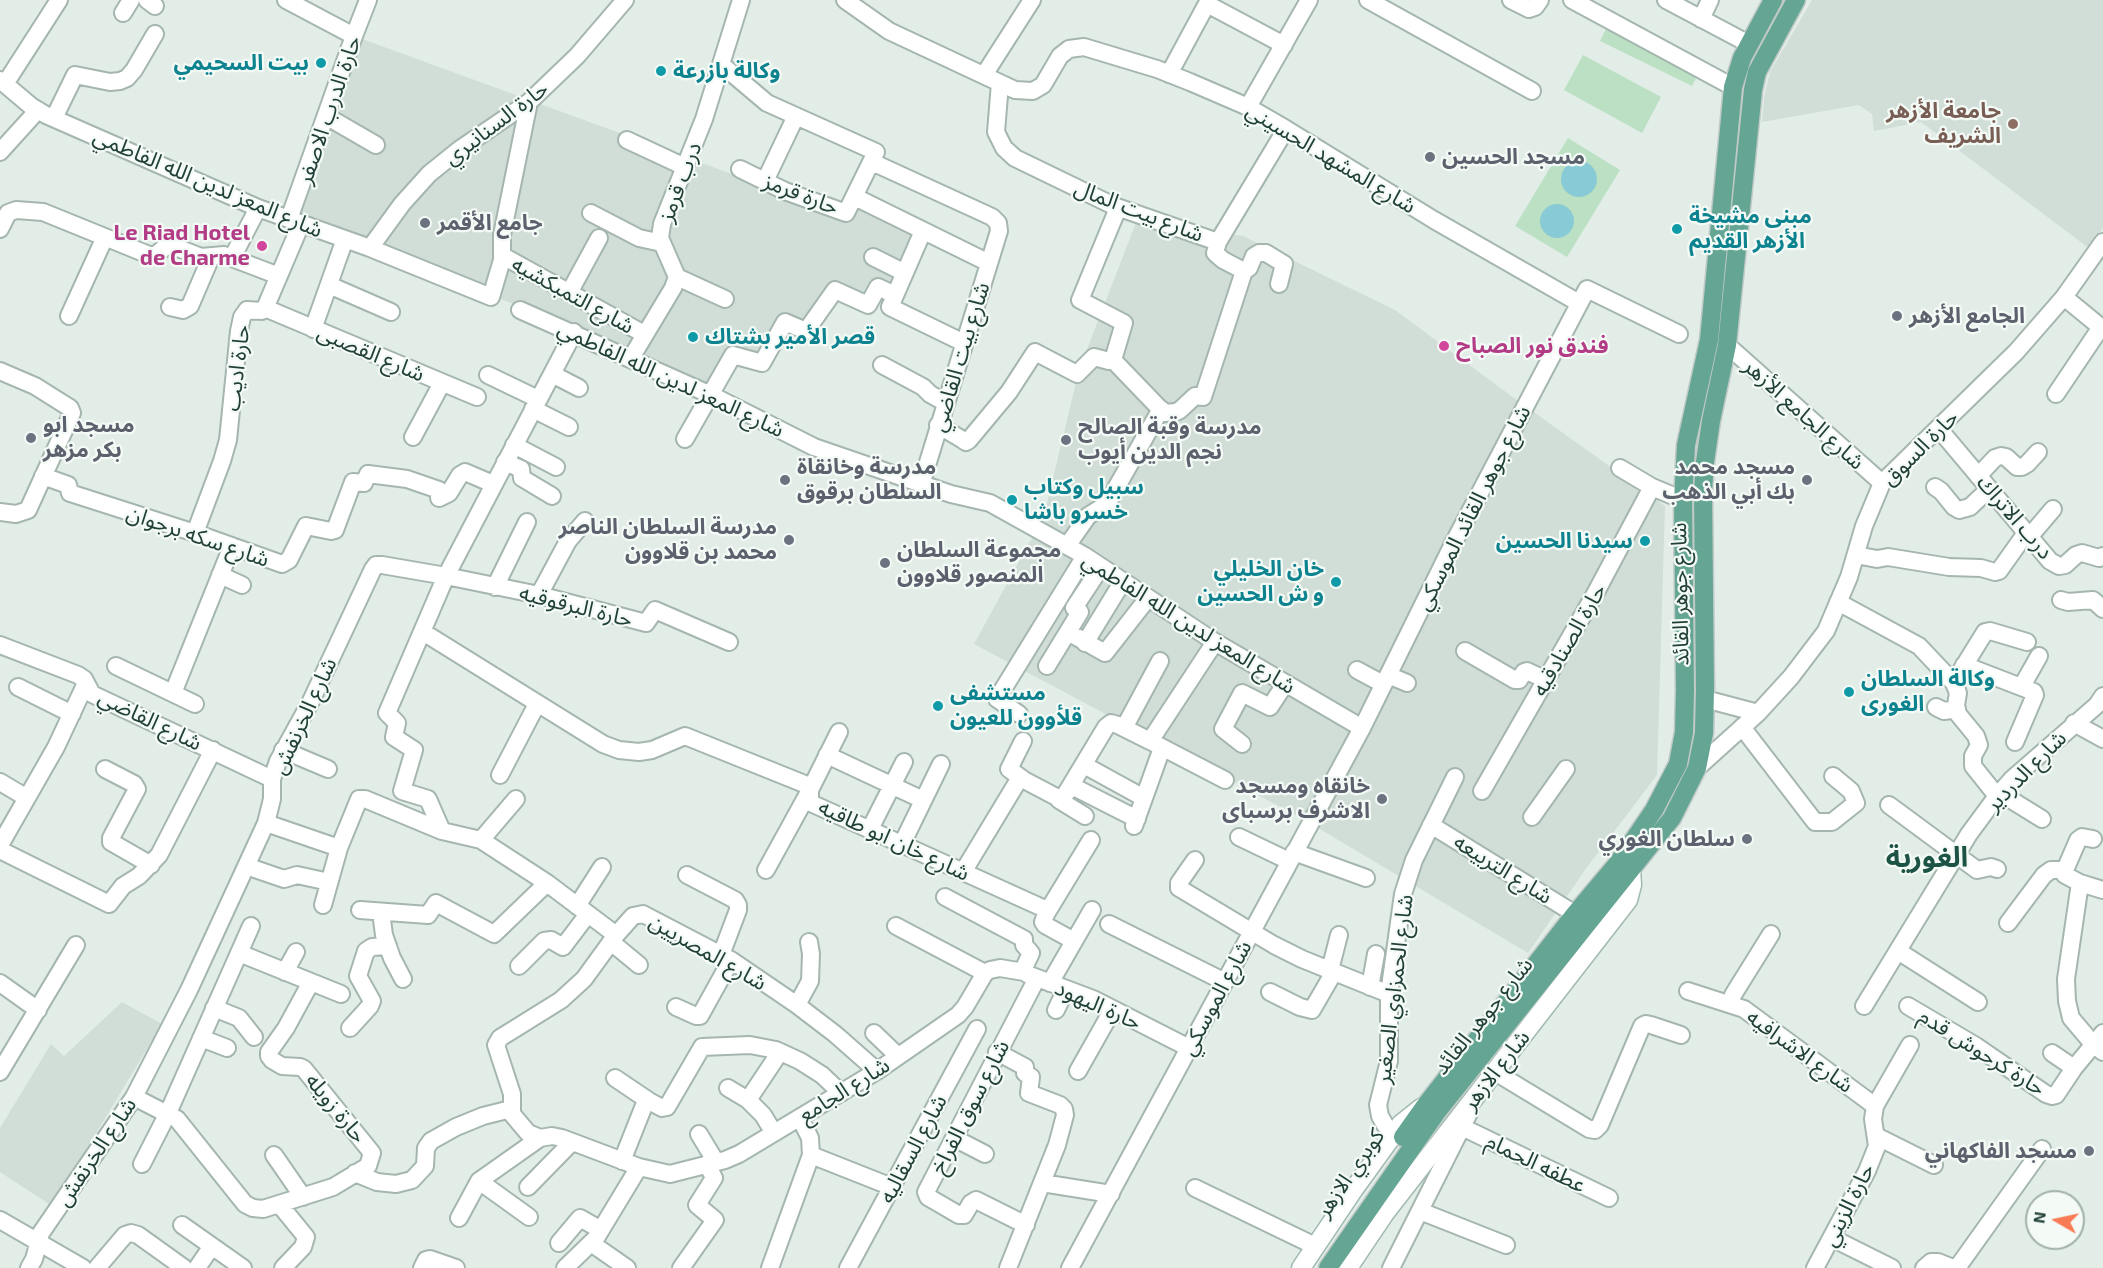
<!DOCTYPE html>
<meta charset="utf-8">
<style>
body{margin:0}
#map{position:relative;width:2103px;height:1268px;overflow:hidden;background:#e3ede8;font-family:"Exo 2",sans-serif}
canvas{display:block}
.north{position:absolute;left:2025px;top:1190px;width:60px;height:60px;box-sizing:border-box;background:#f4faf6;border:2px solid #a0b0aa;border-radius:50%;rotate:279deg;font-size:16px;font-weight:700;line-height:24px;text-align:center;color:#214037}
.north::after{content:'';display:block;margin:auto;width:21px;height:27px;background:#f97b55;clip-path:polygon(50% 0,100% 100%,50% 72%,0 100%)}
</style>
<div id="map">
<canvas width="2103" height="1268"></canvas>
<div class="north">N</div>
</div>
<script>
const ctx = document.querySelector('canvas').getContext('2d');
ctx.lineJoin = 'round';
function fill(path, color) {
  ctx.fillStyle = color;
  ctx.fill(path, 'evenodd');
}
function shape(rows) {
  const path = new Path2D();
  for (const r of rows) {
    if (r.length === 3) {
      path.moveTo(r[0] + r[2], r[1]);
      path.arc(r[0], r[1], r[2], 0, 2 * Math.PI);
      continue;
    }
    path.moveTo(r[0], r[1]);
    for (let i = 2; i < r.length; i += 2) path.lineTo(r[i], r[i + 1]);
  }
  return path;
}
function trace(path, color, width, dash) {
  ctx.strokeStyle = color;
  ctx.lineWidth = width;
  ctx.lineCap = dash ? 'butt' : 'round';
  ctx.setLineDash(dash || []);
  ctx.stroke(path);
}
function drawText(font, color, halo, rows, align = 'center') {
  ctx.font = font + ' "Exo 2","Noto Sans Arabic",sans-serif';
  ctx.lineWidth = 4.5;
  ctx.setLineDash([]);
  ctx.textBaseline = 'middle';
  ctx.strokeStyle = halo;
  ctx.fillStyle = color;
  for (const [text, x, y, turn = 0] of rows) {
    ctx.save();
    ctx.translate(x, y);
    ctx.rotate((+turn || 0) * Math.PI / 180);
    ctx.textAlign = isNaN(turn) ? turn : align;
    if (halo) ctx.strokeText(text, 0, 0);
    ctx.fillText(text, 0, 0);
    ctx.restore();
  }
}
fill(shape([
 [1812,0,2103,0,2103,227,2090,249,1921,122,1874,131,1872,114,1859,105,1762,122,1764,98,1770,72],
 [354,36,847,216,857,202,921,231,890,295,879,289,868,308,835,292,807,334,787,323,762,366,733,358,716,392,585,334,391,253,294,217],
 [1137,220,1243,236,1395,310,1510,395,1665,506,1657,775,1585,870,1528,953,1303,819,974,644,1044,516,1079,370],
 [122,1002,162,1024,52,1206,0,1172,0,1128,51,1044,64,1056]
]), '#d1ddd7');
fill(shape([
 [1606,29,1698,74,1692,86,1600,41],
 [1583,55,1661,97,1642,133,1564,90],
 [1568,138,1620,170,1567,257,1515,226]
]), '#bbe0c4');
fill(shape([
 [1579,179,18],
 [1557,221,17]
]), '#88cad5');
trace(shape([
 [1728,245,1745,76,1754,55,1785,0],
 [1648,834,1663,815,1687,766,1693,732,1695,689,1693,490,1695,462,1701,419,1719,340,1721,320]
]), '#bccac5', 18, [18, 9]);
const street = shape([
 [147,0,155,6],
 [286,0,354,36],
 [845,0,889,31,1015,90,1033,91,1043,85,1060,56,1069,49,1084,47,1157,69,1190,82,1248,107,1286,129,1434,220,1579,303],
 [1368,0,1532,91],
 [1511,0,1529,9,1535,7,1540,0],
 [1572,0,1733,87],
 [1666,0,1749,44],
 [1207,4,1284,45],
 [123,13,131,0],
 [1701,19,1710,0],
 [722,65,767,103,876,152,846,213,785,191,740,169],
 [1169,74,1209,0],
 [984,75,1032,0],
 [0,80,31,106,46,115,258,208,370,248,491,297,502,260,502,235,529,102],
 [1000,83,996,132,1004,148,1015,158,1114,206,1218,242,1286,129],
 [5,84,59,0],
 [1248,107,1309,0],
 [326,116,376,145],
 [54,118,75,75,110,82,120,81,127,78,134,70,155,34],
 [627,140,685,167],
 [0,152,38,110],
 [872,162,992,217,998,223,999,231,921,485],
 [765,181,796,116],
 [855,197,989,263],
 [591,213,639,238,662,243],
 [289,219,354,36,368,0],
 [0,229,8,213,16,210,43,212,149,255,156,255,165,247,173,246,201,257,224,255,279,276],
 [923,231,890,307,964,343],
 [1218,242,1215,253,1223,260,1244,271,1249,268,1254,256,1259,253,1266,253,1284,264,1279,284],
 [370,248,402,204,429,174,460,149,529,102,577,56,625,0],
 [503,256,644,334],
 [873,257,905,273],
 [232,258,258,208],
 [677,277,725,299],
 [329,285,391,312],
 [569,293,599,238],
 [2064,297,2103,329],
 [170,307,183,310,190,306,211,257],
 [265,308,477,397],
 [520,310,711,395,814,447,951,494,990,503,1085,556,1215,642,1362,728],
 [69,316,105,237],
 [313,329,345,239],
 [1727,345,1882,483],
 [631,358,673,288,677,277,660,238,662,224,704,119,741,0],
 [1113,360,1164,413,1176,412,1180,410,1195,396,1203,397,1244,271],
 [1113,360,1124,323,1080,300,1118,208],
 [882,365,923,387,930,394,946,403],
 [0,371,35,386,70,408,72,413,28,510,16,514,0,512],
 [552,374,579,388],
 [488,375,538,399],
 [2056,394,2097,333],
 [533,409,569,427],
 [938,425,963,440,966,442,969,440,1009,392,1035,352,1077,374,1094,357,1109,361,1113,360],
 [1939,429,2050,561,2059,566,2065,565,2076,555,2082,553,2099,558,2103,556],
 [413,437,442,383],
 [685,439,733,355,762,363,785,322,806,331,835,290,868,305,878,287,895,295],
 [514,445,556,467],
 [505,462,521,469,522,478,552,496],
 [1620,468,1652,487,1683,500],
 [43,476,68,485,70,493,195,533,282,564,289,560,306,526,331,531,335,530,353,482,364,483,368,474,407,479,439,490,439,498,449,493,460,475,465,472,493,484],
 [1978,476,1995,458,2001,456,2006,457,2017,467,2022,467,2027,464,2038,452],
 [1935,487,1941,491,1954,507,1959,510,1970,507,1989,489],
 [195,533,222,461,228,440,239,331,242,317,247,310,262,311,266,306,301,224],
 [2030,536,2053,509],
 [1067,546,1088,516,1107,504,1161,409],
 [1856,555,1877,559,1888,557,1949,567,1981,568,1995,572,1999,571,2026,533],
 [220,575,242,585],
 [495,587,527,522],
 [539,595,568,541,585,521],
 [2061,600,2068,602,2093,600,2103,609],
 [1838,602,1919,646,1954,683,1958,693,1956,705,1958,714,1976,736,1979,745,1973,756,1973,766,1997,796],
 [423,632,603,744,619,750,639,752,652,750,685,736,807,785,810,790,810,801,813,804,1045,909,1046,914,1043,922,1045,925,1074,941],
 [1068,632,1105,653,1148,598],
 [1085,643,1123,581],
 [0,645,78,675,84,679,92,694,272,779],
 [1465,651,1515,680,1519,680,1524,672,1527,671,1546,680],
 [1964,665,2034,692,2035,695,2015,742],
 [116,666,195,704],
 [1047,666,1080,612,1074,608,1101,567],
 [1357,670,1383,684],
 [1959,674,1985,632,1990,631,2027,642],
 [1388,675,1407,683],
 [2022,686,2039,656],
 [18,687,72,714],
 [173,693,232,546],
 [1705,699,1758,713],
 [1936,707,1944,711,1957,709],
 [1019,714,997,699,1085,556],
 [2074,723,2103,739],
 [1742,727,1815,822,1832,822,1856,803,1851,791,1833,776],
 [1124,728,1160,661],
 [1023,741,1009,769,1024,780],
 [1150,741,1225,780],
 [1242,744,1223,729,1242,693,1270,707,1285,684],
 [283,750,328,769],
 [827,755,923,800],
 [1084,765,1144,798],
 [1697,768,1758,713,1791,677,1826,631,1849,577,1864,526,1882,483,2016,352,2064,297,2103,242],
 [105,769,134,784,137,789,111,838,111,842,151,865],
 [500,775,537,704],
 [0,782,27,798],
 [1072,786,1137,819],
 [1482,791,1595,594,1652,487],
 [2000,793,2042,819],
 [1059,800,1085,816],
 [1889,805,1977,870,1991,867,1997,869],
 [1532,817,1566,769],
 [266,823,339,848],
 [1431,825,1575,914],
 [1134,826,1162,748],
 [870,829,904,762],
 [442,831,428,799,402,791,414,750,394,737,397,723,387,713,446,576,539,595,646,623,655,610,729,642],
 [1239,837,1289,861],
 [2093,839,2082,837,2078,840,2065,870,2065,875,2080,883,2066,979,2067,1001,2071,1018,2093,1044,2103,1052],
 [481,840,516,799],
 [902,844,941,764],
 [0,845,56,747,86,683],
 [0,850,109,904,123,886,139,876,159,855,213,750],
 [1294,852,1366,878],
 [1195,860,1179,883,1179,888,1274,945,1302,959,1389,994],
 [246,866,284,879,297,875,329,882],
 [766,870,810,790,839,732],
 [963,872,1018,781,1024,780,1062,800,1106,727,1111,723,1118,725,1150,741,1215,642],
 [687,875,735,900,738,905,738,910,721,955],
 [2080,883,2103,890],
 [945,897,1024,939,1024,945,1031,953,1024,968,1027,974,1093,999,1189,1048],
 [323,905,339,848,359,799,365,799,442,831,481,840,547,883,616,935,633,916,643,914,731,960,797,1005,835,1034,877,1071],
 [577,906,602,867],
 [360,910,428,915,436,903,494,934,547,883],
 [381,912,384,935,392,958,403,979],
 [1046,914,1091,840],
 [2008,923,2044,875,2051,870,2065,870],
 [1109,924,1225,982],
 [896,926,985,973],
 [616,935,584,979,561,1000,500,1038,496,1045,512,1094,512,1114,528,1133,540,1138,552,1136,562,1138,639,1167,670,1174,725,1160,739,1154,877,1071,958,1015,965,1007,985,973,990,970,1000,968,1024,972],
 [611,942,639,965],
 [1898,951,1978,1002],
 [239,953,341,994],
 [519,966,544,941,551,940,563,947,588,914],
 [1330,970,1339,935],
 [285,972,296,952],
 [0,983,38,1010],
 [1050,983,1092,910],
 [1370,987,1376,954],
 [1688,991,1744,1009,1875,1106],
 [1270,992,1300,1007,1312,1010,1334,972],
 [1733,995,1771,934],
 [797,1005,810,981,811,954,809,942],
 [1864,1006,1969,834,1997,796,2012,779,2097,705,2103,696],
 [1908,1006,1976,1046,2046,1094,2052,1096,2056,1095,2074,1068,2103,1033],
 [676,1007,696,1016,700,1016,731,960],
 [214,1008,239,1018,254,1037],
 [1056,1010,1066,989],
 [350,1028,370,1006,372,1001,358,976,366,951,372,947,388,946],
 [874,1033,898,1056],
 [201,1038,227,1048],
 [997,1052,1025,1067,1025,1073,1031,1077,1029,1093,1060,1105,1064,1109,1065,1115,1057,1145,1008,1268],
 [2052,1053,2074,1068],
 [1078,1071,1113,1009],
 [0,1072,76,945],
 [1495,1072,1589,1129,1595,1130,1600,1125,1642,1026,1646,1024,1651,1025,1681,1035],
 [615,1078,649,1101],
 [728,1088,748,1100,763,1115,774,1133],
 [134,1097,177,1119,245,1204,253,1208,263,1209,333,1187,368,1166,372,1153,304,1069,300,1067,282,1066,272,1060,269,1056,269,1052,286,1028,311,982],
 [748,1100,780,1052],
 [1462,1127,1609,1198],
 [1394,1133,1385,1125,1380,1116,1378,1105,1389,1061,1389,994,1403,894,1414,860,1455,777],
 [699,1134,716,1162],
 [1876,1136,1934,1165],
 [954,1138,985,1154],
 [274,1155,303,1197],
 [811,1155,892,1187],
 [622,1161,645,1103,649,1101,662,1108,667,1107,702,1047,750,1045,776,1050,800,1061,822,1075,841,1093],
 [142,1164,168,1113,251,926],
 [355,1173,377,1182,396,1184,412,1180,425,1166,426,1148,431,1141,456,1127,483,1116,511,1109],
 [479,1181,529,1217],
 [1042,1183,1111,1194],
 [528,1187,572,1142],
 [1195,1188,1315,1246],
 [279,1204,306,1237,303,1247,283,1268],
 [1420,1211,1506,1245],
 [459,1218,479,1181,540,1138],
 [0,1220,83,1268],
 [182,1225,243,1268],
 [1026,1225,976,1200,971,1203,964,1215,959,1215,928,1197,926,1192,1037,978],
 [1832,1238,1892,1268],
 [559,1243,580,1218,601,1230],
 [591,1243,627,1268],
 [29,1268,34,1259,41,1233,134,1097,189,990,266,823,272,799,272,779,278,761,311,701,373,569,376,565,382,565,446,576,574,332],
 [97,1268,125,1235,131,1233,138,1235,184,1268],
 [197,1268,212,1246],
 [422,1268,426,1260,430,1259,456,1268],
 [565,1268,596,1238,639,1167],
 [681,1268,715,1220,697,1205,714,1178,707,1164],
 [770,1268,811,1155,810,1138,800,1118],
 [848,1268,977,1029],
 [1070,1268,1362,728,1453,544,1587,289,1679,334],
 [1391,1268,1470,1111],
 [1815,1268,1867,1171,1877,1146,1873,1119,1875,1106,1910,1045],
 [1924,1268,1931,1262,1938,1262,1953,1268],
 [1957,1268,2042,1149]
]);
const secondary = shape([
 [1301,1268,1354,1189,1401,1124,1421,1108],
 [1348,1268,1385,1213,1628,900,1632,885,1631,869]
]);
const primary = shape([
 [1403,1137,1425,1106,1575,914,1618,863,1654,810,1678,764,1684,732,1685,690,1683,500,1686,445,1709,340,1733,87,1742,58,1773,0],
 [1328,1268,1436,1113,1672,818,1697,768,1704,733,1705,690,1703,491,1705,462,1711,421,1727,345,1753,90,1757,72,1796,0]
]);
trace(street, '#a5b6af', 20);
trace(secondary, '#a0bab0', 21);
trace(primary, '#c1cac7', 21);
trace(street, '#fff', 16);
trace(secondary, '#fff', 18);
trace(primary, '#65a594', 18);
for (const [x, y, r, color] of [
 [321,63,6,"#0f9aa8"],
 [661,71,6,"#0f9aa8"],
 [2013,124,6,"#8d6e63"],
 [1430,157,6,"#6b7280"],
 [425,223,6,"#6b7280"],
 [1677,229,6,"#0f9aa8"],
 [262,246,6,"#d1479c"],
 [1897,316,6,"#6b7280"],
 [693,337,6,"#0f9aa8"],
 [1444,346,6,"#d1479c"],
 [31,438,6,"#6b7280"],
 [1066,440,6,"#6b7280"],
 [785,480,6,"#6b7280"],
 [1807,480,6,"#6b7280"],
 [1012,500,6,"#0f9aa8"],
 [789,540,6,"#6b7280"],
 [1645,541,6,"#0f9aa8"],
 [885,563,6,"#6b7280"],
 [1336,582,6,"#0f9aa8"],
 [1849,692,6,"#0f9aa8"],
 [938,706,6,"#0f9aa8"],
 [1382,799,6,"#6b7280"],
 [1747,839,6,"#6b7280"],
 [2089,1151,6,"#6b7280"]
]) {
  const dot = new Path2D();
  dot.arc(x, y, r, 0, 2 * Math.PI);
  ctx.fillStyle = color;
  ctx.fill(dot);
  trace(dot, '#f4faf6', 2);
}
drawText('bold 22px', '#0d838f', '#f4faf6', [
 ["بيت السحيمي",309,63,"right"],
 ["وكالة بازرعة",673,71],
 ["مبنى مشيخة",1689,216],
 ["الأزهر القديم",1689,241],
 ["قصر الأمير بشتاك",705,337],
 ["سبيل وكتاب",1024,487],
 ["خسرو باشا",1024,512],
 ["سيدنا الحسين",1633,541,"right"],
 ["خان الخليلي",1324,569,"right"],
 ["و ش الحسين",1324,594,"right"],
 ["وكالة السلطان",1861,679],
 ["الغورى",1861,704],
 ["مستشفى",950,693],
 ["قلأوون للعيون",950,718]
], 'left');
drawText('22px', '#214037', '#f4faf6', [
 ["حارة الدرب الاصفر",329,110,-71],
 ["حارة السنانيري",496,123,-37],
 ["شارع المشهد الحسيني",1331,158,31],
 ["درب قرمز",680,182,-69],
 ["شارع المعز لدين الله الفاطمي",208,183,23],
 ["حارة قرمز",801,194,21],
 ["شارع بيت المال",1139,211,21],
 ["شارع التمبكشيه",573,295,29],
 ["شارع القصبى",371,353,23],
 ["شارع بيت القاضي",960,357,-73],
 ["حارة اديب",237,368,-83],
 ["شارع المعز لدين الله الفاطمي",671,379,25],
 ["شارع الجامع الأزهر",1804,414,42],
 ["حارة السوق",1920,448,-45],
 ["شارع جوهر القائد الموسكي",1473,508,-63],
 ["درب الاتراك",2015,517,49],
 ["شارع سكه برجوان",198,536,19],
 ["شارع جوهر القائد",1680,594,-91],
 ["حارة البرقوقيه",576,606,14],
 ["شارع المعز لدين الله الفاطمي",1189,623,32],
 ["حارة الصنادقيه",1569,640,-60],
 ["شارع الخرنفش",304,716,-65],
 ["شارع القاضي",150,720,26],
 ["شارع الدردير",2026,771,-45],
 ["شارع خان ابو طاقيه",894,840,25],
 ["شارع التربيعه",1503,869,32],
 ["شارع المصريين",708,952,30],
 ["شارع الحمزاوي الصغير",1394,989,-83],
 ["شارع الموسكي",1216,998,-62],
 ["حارة اليهود",1098,1005,24],
 ["شارع جوهر القائد",1483,1016,-51],
 ["شارع الاشرافيه",1800,1051,36],
 ["حارة كرحوش قدم",1982,1052,32],
 ["شارع الازهر",1496,1070,-52],
 ["شارع الجامع",844,1090,-32],
 ["شارع سوق الفراخ",970,1107,-63],
 ["حارة زويله",336,1108,51],
 ["شارع السقاليه",913,1149,-62],
 ["شارع الخرنفش",96,1152,-56],
 ["عطفه الحمام",1536,1163,26],
 ["كوبري الازهر",1350,1173,-55],
 ["حارة الزيني",1848,1205,-63]
]);
drawText('bold 22px', '#785e54', '#f4faf6', [
 ["جامعة الأزهر",2001,111],
 ["الشريف",2001,136]
], 'right');
drawText('bold 22px', '#5b616d', '#f4faf6', [
 ["مسجد الحسين",1442,157],
 ["جامع الأقمر",437,223],
 ["الجامع الأزهر",1909,316],
 ["مسجد ابو",43,425],
 ["بكر مزهر",43,450],
 ["مدرسة وقبة الصالح",1078,427],
 ["نجم الدين أيوب",1078,452],
 ["مدرسة وخانقاة",797,467],
 ["السلطان برقوق",797,492],
 ["مسجد محمد",1795,467,"right"],
 ["بك أبي الذهب",1795,492,"right"],
 ["مدرسة السلطان الناصر",777,527,"right"],
 ["محمد بن قلاوون",777,552,"right"],
 ["مجموعة السلطان",897,550],
 ["المنصور قلاوون",897,575],
 ["خانقاه ومسجد",1370,786,"right"],
 ["الاشرف برسباى",1370,811,"right"],
 ["سلطان الغوري",1735,839,"right"],
 ["مسجد الفاكهاني",2077,1151,"right"]
], 'left');
drawText('bold 22px', '#b23c85', '#f4faf6', [
 ["Le Riad Hotel",250,233],
 ["de Charme",250,258],
 ["فندق نور الصباح",1456,346,"left"]
], 'right');
drawText('bold 28px', '#1c5345', '#f4faf6', [
 ["الغورية",1927,858]
]);
</script>
